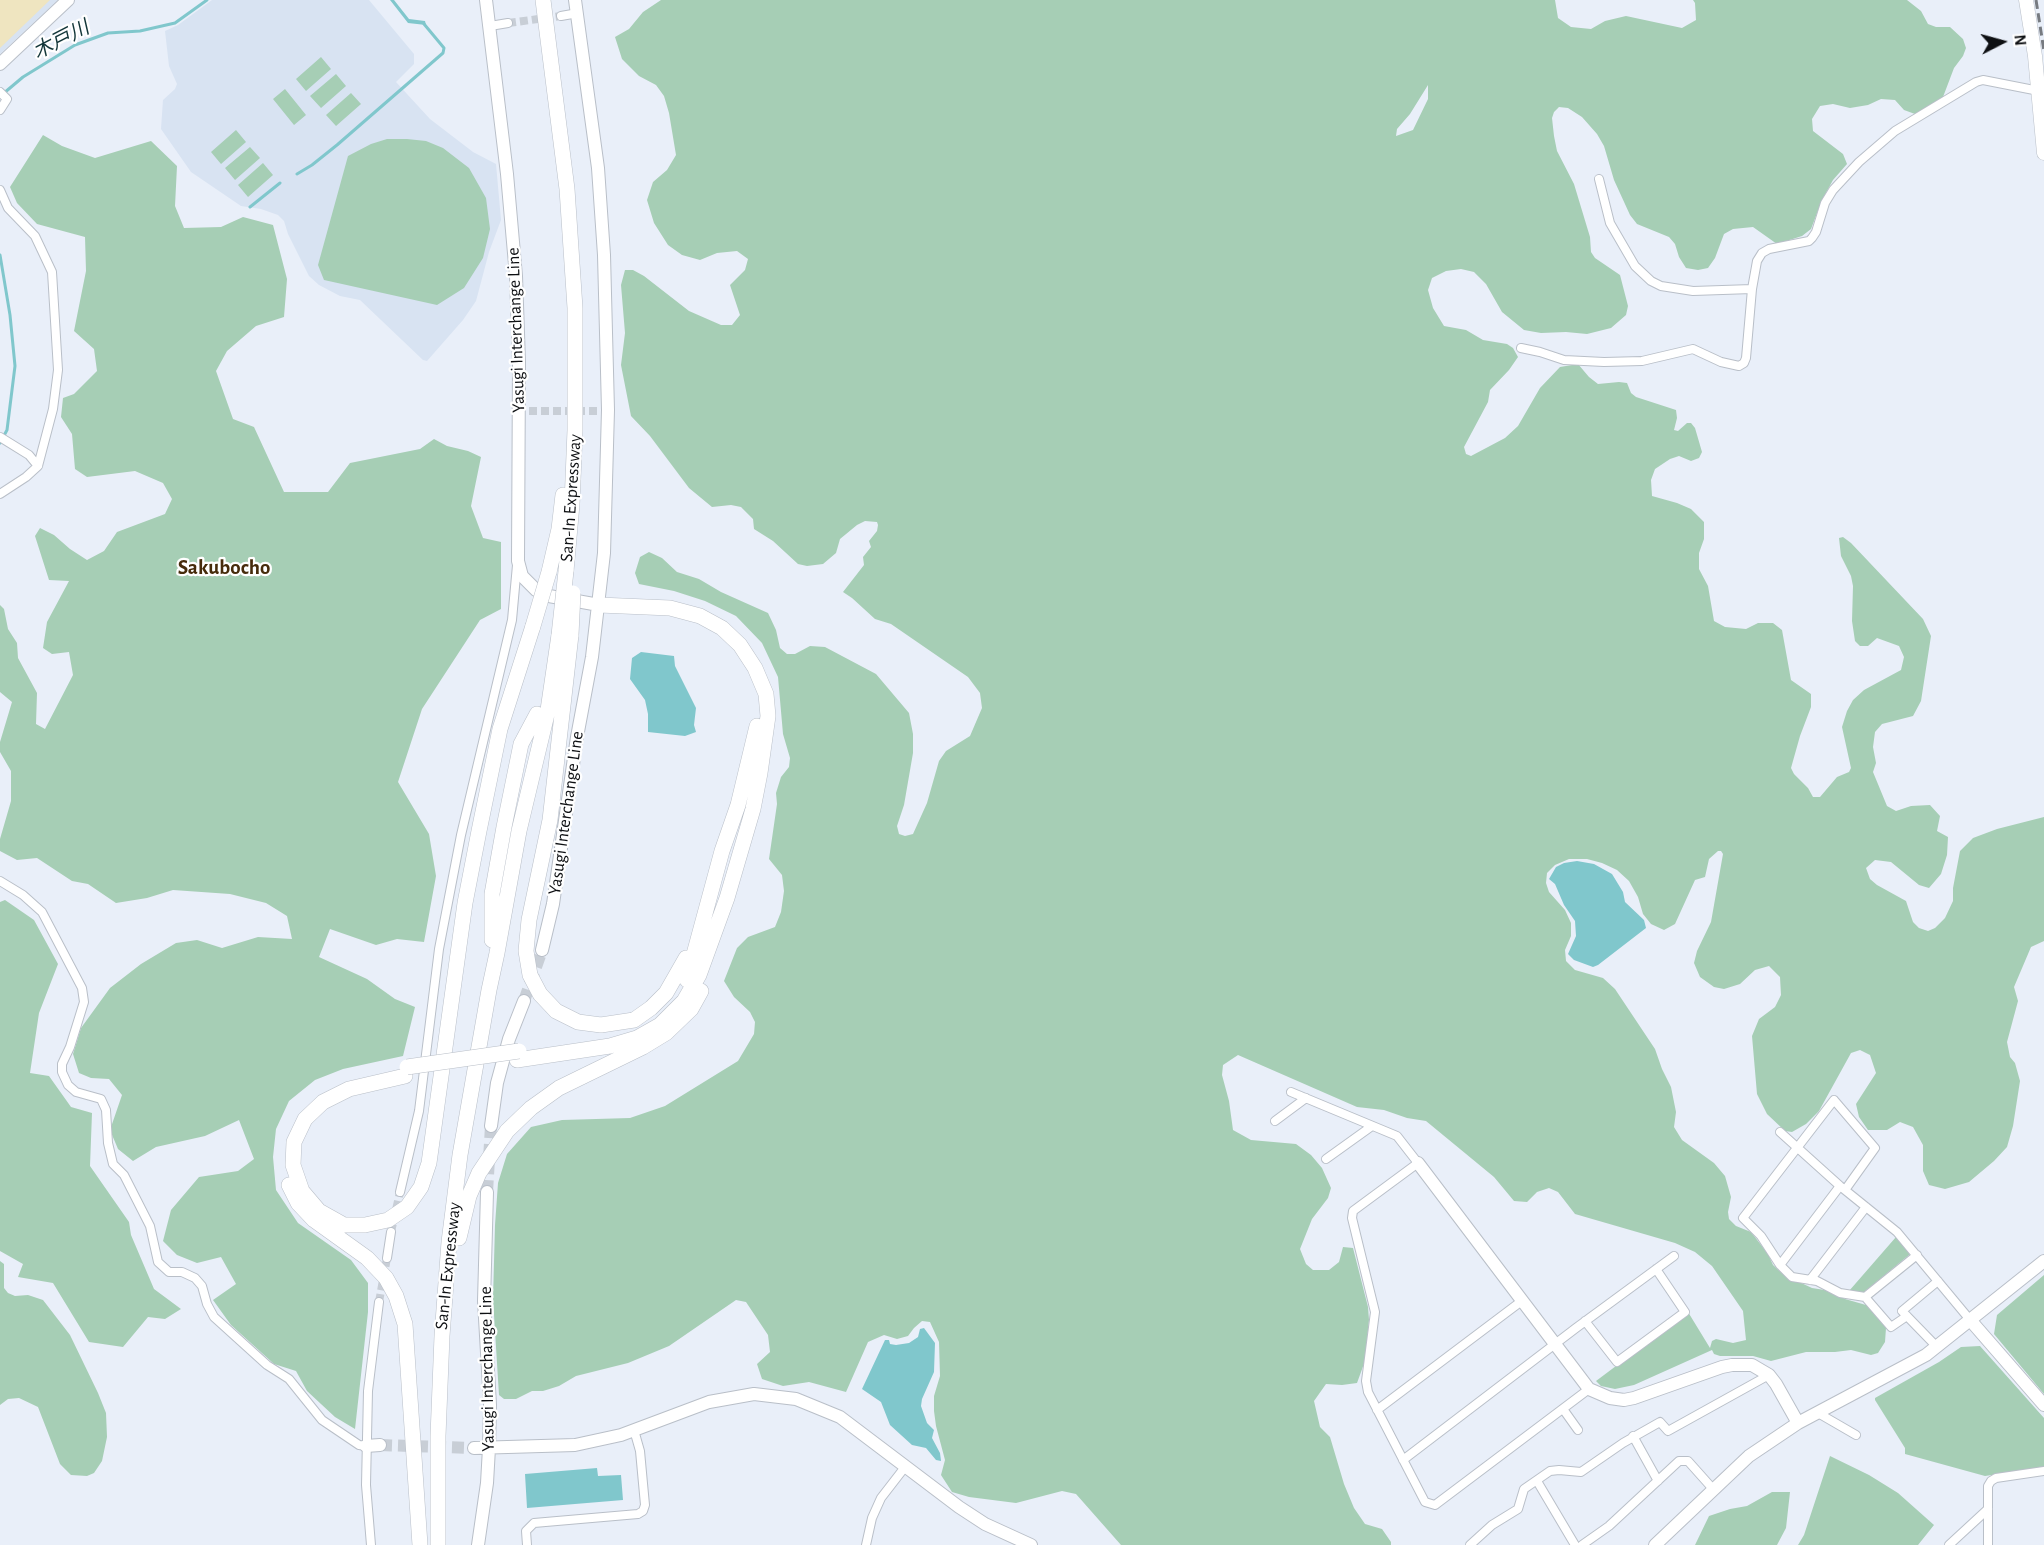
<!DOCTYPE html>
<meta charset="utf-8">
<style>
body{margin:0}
#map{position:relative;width:2044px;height:1545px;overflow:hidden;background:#e9eff9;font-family:"Alegreya Sans",sans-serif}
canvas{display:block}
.north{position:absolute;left:1972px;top:12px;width:60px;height:60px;-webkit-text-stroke:4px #fff;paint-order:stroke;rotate:84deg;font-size:16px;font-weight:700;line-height:24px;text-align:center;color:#0e1013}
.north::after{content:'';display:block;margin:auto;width:21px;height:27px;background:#0e1013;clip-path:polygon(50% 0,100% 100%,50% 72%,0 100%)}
</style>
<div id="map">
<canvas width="2044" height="1545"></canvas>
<div class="north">N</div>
</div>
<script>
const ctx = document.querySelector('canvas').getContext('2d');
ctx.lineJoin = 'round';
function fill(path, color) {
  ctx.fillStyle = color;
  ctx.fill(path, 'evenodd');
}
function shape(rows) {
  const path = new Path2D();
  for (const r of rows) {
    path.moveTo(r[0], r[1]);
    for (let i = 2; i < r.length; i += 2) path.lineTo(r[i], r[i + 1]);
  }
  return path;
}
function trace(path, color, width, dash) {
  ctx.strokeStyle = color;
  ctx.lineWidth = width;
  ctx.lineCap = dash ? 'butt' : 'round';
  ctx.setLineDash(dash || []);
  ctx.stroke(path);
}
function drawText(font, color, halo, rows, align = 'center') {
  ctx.font = font + ' "Alegreya Sans","Noto Sans JP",sans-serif';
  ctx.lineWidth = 4.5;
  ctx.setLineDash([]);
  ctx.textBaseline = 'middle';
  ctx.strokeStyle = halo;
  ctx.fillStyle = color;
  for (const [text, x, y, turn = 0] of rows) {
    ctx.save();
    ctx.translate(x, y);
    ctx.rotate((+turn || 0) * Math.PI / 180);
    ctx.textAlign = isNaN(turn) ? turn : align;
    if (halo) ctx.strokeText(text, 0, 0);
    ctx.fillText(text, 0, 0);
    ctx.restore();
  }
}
fill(shape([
 [0,0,58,0,0,54],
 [212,0,369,0,414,54,414,64,396,82,430,119,473,152,496,164,501,220,489,252,476,301,463,320,427,361,423,360,360,300,340,296,319,285,309,276,288,234,284,221,278,215,261,209,241,206,191,172,161,129,163,100,175,89,177,84,169,66,165,31,178,25]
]), '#d8e3f2');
fill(shape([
 [661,0,1555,0,1558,18,1571,27,1591,29,1605,21,1626,16,1682,28,1696,20,1695,3,1693,0,1907,0,1921,11,1928,24,1936,27,1950,27,1963,39,1966,48,1963,56,1954,68,1943,97,1915,114,1904,110,1895,100,1881,99,1868,105,1850,108,1833,104,1820,106,1812,119,1813,131,1843,154,1847,164,1833,180,1822,200,1811,229,1802,236,1777,244,1753,227,1733,229,1724,234,1715,258,1708,268,1698,270,1686,268,1679,257,1675,244,1669,237,1637,224,1630,215,1614,180,1604,146,1597,134,1582,117,1568,108,1559,107,1554,112,1552,118,1554,136,1557,151,1574,184,1590,237,1591,252,1595,258,1620,275,1628,306,1626,315,1611,328,1587,334,1566,332,1541,333,1524,330,1502,312,1486,284,1474,272,1461,269,1446,271,1432,278,1428,290,1433,308,1444,326,1466,330,1483,340,1507,344,1513,348,1518,357,1509,370,1490,390,1488,402,1464,447,1466,454,1471,456,1505,438,1518,426,1540,388,1560,367,1578,364,1589,377,1598,384,1619,382,1627,383,1631,393,1636,397,1676,410,1677,418,1674,430,1678,431,1687,423,1691,423,1695,428,1702,452,1699,458,1691,461,1679,456,1670,459,1655,469,1651,480,1652,496,1677,503,1691,509,1704,522,1704,539,1699,553,1699,569,1708,586,1714,621,1725,627,1746,629,1758,623,1773,623,1782,630,1791,680,1811,694,1811,707,1800,736,1791,768,1794,774,1808,788,1813,797,1820,797,1837,777,1849,772,1851,768,1842,727,1847,711,1853,700,1864,690,1901,670,1904,657,1899,646,1877,638,1868,646,1860,646,1855,641,1852,621,1853,586,1851,576,1841,556,1839,538,1843,537,1851,543,1923,619,1931,636,1921,701,1913,716,1882,724,1875,732,1873,747,1876,763,1873,772,1887,806,1896,811,1911,806,1930,805,1940,816,1937,831,1948,837,1947,855,1941,874,1929,888,1919,885,1891,862,1875,860,1866,868,1870,879,1877,885,1906,901,1913,922,1919,928,1928,931,1935,928,1945,918,1953,901,1953,888,1960,851,1973,838,1997,829,2044,817,2044,941,2031,947,2014,987,2018,1001,2007,1042,2010,1057,2015,1063,2020,1081,2013,1126,2007,1147,1994,1161,1969,1182,1945,1189,1929,1185,1923,1171,1923,1145,1913,1127,1900,1122,1887,1130,1868,1130,1859,1117,1856,1104,1876,1073,1870,1055,1860,1050,1851,1053,1819,1111,1806,1124,1792,1132,1785,1131,1767,1114,1757,1094,1752,1036,1759,1019,1775,1007,1781,995,1780,977,1769,966,1755,970,1740,984,1724,989,1714,987,1700,977,1694,963,1697,951,1711,922,1723,854,1721,851,1718,851,1709,859,1705,877,1695,880,1675,924,1664,930,1651,924,1643,914,1638,897,1629,881,1617,870,1602,863,1587,859,1569,859,1555,865,1547,873,1546,883,1549,892,1565,910,1571,923,1571,936,1565,950,1566,961,1575,970,1603,978,1615,989,1655,1049,1662,1069,1671,1087,1676,1112,1674,1127,1682,1140,1714,1163,1725,1176,1731,1197,1728,1212,1729,1219,1736,1226,1751,1232,1768,1254,1773,1265,1784,1275,1812,1288,1831,1291,1845,1299,1866,1305,1876,1312,1886,1328,1885,1342,1878,1353,1871,1355,1851,1350,1835,1352,1806,1352,1771,1361,1753,1356,1720,1356,1714,1354,1712,1350,1634,1385,1615,1389,1601,1386,1596,1381,1688,1312,1710,1348,1712,1341,1716,1339,1733,1343,1746,1340,1743,1311,1712,1266,1695,1252,1675,1243,1575,1214,1558,1192,1549,1188,1537,1192,1527,1202,1514,1201,1494,1177,1426,1121,1407,1118,1384,1110,1357,1107,1238,1055,1223,1065,1222,1075,1229,1101,1233,1130,1251,1140,1296,1144,1311,1155,1322,1168,1331,1188,1328,1198,1312,1219,1300,1249,1306,1264,1313,1270,1329,1270,1339,1262,1343,1247,1353,1248,1368,1307,1369,1320,1365,1361,1357,1383,1342,1385,1326,1384,1314,1401,1320,1427,1330,1437,1344,1484,1354,1508,1365,1524,1382,1529,1391,1542,1391,1545,1121,1545,1076,1494,1062,1491,1016,1503,969,1497,952,1492,941,1475,945,1460,936,1426,934,1411,934,1396,940,1376,939,1342,930,1322,922,1321,914,1328,908,1336,897,1339,884,1335,868,1342,846,1392,809,1382,783,1386,762,1379,757,1364,770,1352,768,1335,746,1302,736,1300,669,1346,628,1363,576,1376,559,1386,543,1391,532,1391,516,1399,504,1399,499,1395,493,1299,495,1225,498,1183,507,1154,531,1127,562,1120,630,1118,665,1106,738,1061,754,1034,755,1022,750,1012,734,997,724,981,737,948,748,937,775,927,781,912,784,891,782,875,769,859,777,804,776,793,781,777,789,767,790,758,783,734,778,677,762,643,736,616,705,601,674,591,639,584,635,573,640,557,649,552,662,558,677,572,699,579,721,592,768,613,776,630,780,648,787,654,795,654,810,646,825,647,876,674,909,713,913,734,913,753,904,805,897,826,899,834,905,836,913,834,927,803,939,761,946,751,970,736,982,708,980,693,968,677,891,624,875,619,852,598,843,592,864,565,863,557,871,547,869,541,877,531,878,525,877,522,865,521,857,525,840,539,836,553,823,564,807,566,798,564,773,541,754,529,753,519,741,507,731,505,712,507,689,488,650,436,631,416,621,365,625,333,621,285,625,270,633,270,644,276,689,311,721,325,732,325,740,315,730,285,745,270,748,259,737,251,717,253,700,260,682,255,668,245,654,223,647,200,653,182,667,170,676,155,669,113,664,96,656,85,639,76,622,59,615,37,629,29,643,12],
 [1428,85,1428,99,1413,130,1396,136,1397,129,1410,114],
 [321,57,331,69,306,91,296,79],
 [336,74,346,86,321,108,310,96],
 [285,89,306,115,294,125,273,99],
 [351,93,361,104,336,126,326,115],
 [236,130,246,142,221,164,211,152],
 [43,135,62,146,95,158,151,141,177,166,175,206,184,228,221,227,243,217,273,225,287,279,284,317,256,326,227,351,216,371,233,419,254,427,284,492,328,492,350,463,420,449,434,439,447,446,468,451,481,457,471,506,483,538,501,542,501,609,480,620,422,709,398,782,429,834,436,876,424,942,397,939,376,945,330,929,319,957,367,979,395,999,415,1007,403,1056,343,1069,315,1080,289,1101,276,1129,273,1157,276,1190,298,1223,351,1260,368,1283,368,1312,355,1429,335,1417,307,1391,296,1371,274,1364,231,1325,213,1300,236,1284,221,1257,197,1263,177,1255,163,1241,171,1210,199,1177,238,1171,254,1159,239,1120,205,1136,156,1147,133,1161,118,1149,110,1130,122,1095,109,1079,91,1078,79,1073,73,1054,81,1028,110,988,141,964,176,943,197,940,222,948,258,937,292,939,287,916,266,903,230,894,173,890,147,898,116,903,88,884,72,881,37,858,17,860,0,851,0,839,11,801,11,771,0,752,0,742,12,702,0,692,0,605,4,609,8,629,17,643,18,658,37,693,36,724,45,729,73,675,69,652,52,654,43,648,47,622,69,581,49,580,35,536,40,528,54,535,70,549,87,560,104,551,117,532,165,514,172,499,163,483,135,471,87,477,75,469,72,434,61,417,63,398,74,394,97,371,94,349,74,331,86,271,85,237,37,224,17,203,10,187],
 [387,139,407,139,426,141,443,148,469,168,486,198,490,229,483,258,464,288,437,305,324,280,318,265,348,156,371,144],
 [250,147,260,158,235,180,225,168],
 [263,163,273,175,248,197,238,185],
 [5,900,34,920,58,964,39,1013,30,1073,49,1076,71,1107,92,1113,90,1166,129,1222,131,1235,154,1289,181,1309,165,1319,148,1317,123,1347,89,1342,53,1283,18,1277,23,1264,0,1251,0,902],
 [1896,1237,1909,1252,1909,1255,1863,1293,1849,1291],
 [0,1261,4,1264,4,1288,8,1293,15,1296,28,1295,43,1300,70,1335,98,1393,106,1413,107,1437,102,1461,94,1473,87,1476,71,1475,60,1464,38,1407,19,1398,8,1399,0,1405],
 [2044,1275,2044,1394,1994,1334,1997,1315],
 [1980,1346,2044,1418,2044,1467,1985,1476,1905,1454,1905,1448,1875,1400,1875,1398,1939,1362,1961,1347],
 [1830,1456,1869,1475,1898,1493,1934,1525,1918,1545,1798,1545,1804,1535],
 [1772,1492,1790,1492,1786,1528,1777,1545,1695,1545,1709,1516,1730,1509,1747,1506]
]), '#a6ceb5');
fill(shape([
 [0,0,50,0,0,48]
]), '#efe5c0');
fill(shape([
 [390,0,394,0,409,19,425,21,426,25,408,23],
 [641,652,674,656,675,666,696,708,694,725,696,732,685,736,648,732,648,714,645,700,630,679,632,658],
 [1577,861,1594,864,1612,874,1623,892,1625,902,1644,920,1646,928,1598,965,1593,967,1574,960,1568,954,1576,936,1575,921,1564,905,1555,884,1549,879,1556,867,1564,863],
 [924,1328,935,1343,934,1372,922,1399,921,1406,927,1423,934,1430,932,1438,940,1453,941,1461,936,1460,926,1448,912,1445,890,1425,881,1402,862,1389,885,1340,889,1340,890,1344,896,1345,909,1343,918,1337,920,1329],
 [597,1468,598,1476,621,1475,623,1500,527,1508,525,1474]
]), '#80c7cc');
trace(shape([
 [4,93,23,77,75,45,108,33,140,31,175,23,207,0],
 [297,174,312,165,337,145,443,53,444,48,424,24],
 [250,207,280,183],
 [0,255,10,315,15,366,7,430,0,443]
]), '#80c7cc', 3);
trace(shape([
 [508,23,561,16],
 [529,411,597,411],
 [391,1232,400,1192],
 [379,1302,387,1258]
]), '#c8ced6', 8, [8, 4]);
trace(shape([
 [524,1001,542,950],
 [487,1192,491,1126],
 [380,1445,474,1448]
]), '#c8ced6', 12, [12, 6]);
const street = shape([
 [561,16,578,13],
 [490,26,508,23],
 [0,92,7,99,0,110],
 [1599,179,1610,223,1635,266,1651,281,1661,286,1693,291,1752,289,1757,261,1762,253,1769,249,1809,241,1812,238,1816,232,1825,203,1833,190,1859,162,1895,131,1976,82,1983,80,2039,91],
 [0,190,8,208,35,236,52,272,58,370,53,409,38,466,26,477,0,494],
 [1521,348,1540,352,1564,360,1604,362,1642,361,1693,349,1721,362,1739,366,1744,363,1746,358,1752,289],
 [0,437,29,455,38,466],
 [0,881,23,895,42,912,82,988,84,1002,70,1047,62,1064,62,1072,68,1085,76,1092,101,1099,106,1110,108,1143,113,1164,124,1175,150,1226,158,1262,169,1272,182,1272,195,1278,202,1286,207,1304,214,1317,267,1365,289,1379,322,1420,359,1445,366,1446],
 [1291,1092,1397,1136,1418,1163,1353,1211,1352,1218,1375,1312,1366,1381,1368,1392,1425,1502,1435,1505,1589,1389],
 [1275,1121,1306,1098],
 [1780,1132,1840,1186,1897,1232,1971,1321],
 [1326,1159,1372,1126],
 [1840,1186,1780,1265,1792,1277,1817,1281,1840,1293,1865,1297,1891,1327,1907,1316],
 [400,1192,419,1111,439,949,461,835,512,620,517,565],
 [387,1258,391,1232],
 [1780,1265,1761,1236,1743,1218,1834,1100,1875,1148,1845,1190],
 [1810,1280,1866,1207],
 [1865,1297,1917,1255],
 [1585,1321,1617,1362,1685,1312,1656,1269],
 [1937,1347,1902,1311,1938,1281],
 [1563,1409,1578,1430],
 [1377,1410,1523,1300],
 [1818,1413,1856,1435],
 [1633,1436,1658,1481],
 [1403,1460,1576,1328,1674,1256],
 [1537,1481,1575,1545],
 [371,1545,366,1485,368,1391,379,1302],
 [527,1545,526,1531,534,1523,638,1514,643,1511,645,1505,640,1451,634,1430],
 [866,1545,872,1518,881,1498,905,1467],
 [1470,1545,1492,1525,1518,1509,1524,1489,1550,1471,1559,1470,1581,1472,1623,1443,1660,1422,1668,1431,1769,1375],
 [1582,1545,1609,1526,1679,1461,1688,1461,1713,1489],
 [1949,1545,1988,1509],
 [1988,1545,1988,1486,1991,1481,1996,1478,2044,1471]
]);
const secondary = shape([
 [486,0,507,174,516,276,519,362,518,561,522,576,536,590,549,596,599,605],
 [0,64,68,0],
 [542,950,553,904,577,737,592,657,604,553,608,410,604,255,598,168,575,0],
 [491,1126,497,1083,509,1039,524,1001],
 [1418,1163,1589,1389,1610,1398,1624,1400,1634,1398,1722,1367,1732,1365,1752,1365,1769,1375,1776,1384,1798,1423],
 [1971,1321,2044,1405],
 [366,1446,380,1445],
 [474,1448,575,1445,621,1435,709,1402,754,1394,796,1399,840,1417,959,1507,985,1524,1031,1545],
 [478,1545,487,1483,489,1448,490,1405,484,1301,487,1192],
 [1655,1545,1749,1456,1798,1423,1926,1355,2044,1261]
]);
const primary = shape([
 [2026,0,2035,56,2044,153]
]);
const highway = shape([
 [543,0,567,189,575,308,575,430,572,504,566,571],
 [549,572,559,529,563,495],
 [571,635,550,820,529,920,526,951,530,975,540,994,556,1011,578,1022,601,1025,634,1020,651,1008,666,993,686,958],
 [492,940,492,894,504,827,521,744,537,714],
 [687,980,722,851,738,805,757,726],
 [517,1060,610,1046,637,1038,660,1025,684,1001,699,975,727,898,753,809,760,773,768,716,766,694,755,668,740,645,722,628,700,616,670,608,599,605],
 [405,1076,349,1089,323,1102,305,1119,294,1142,293,1165,302,1191,319,1211,344,1225,365,1225,388,1220,407,1207,421,1187,429,1163,465,903,479,831,500,729,533,626],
 [289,1185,298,1203,314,1220,367,1258,386,1278,396,1296,405,1324,420,1545],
 [459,1238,469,1196,479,1173,507,1131,531,1108,559,1088,643,1047,666,1033,691,1009,701,991],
 [438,1545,438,1436,442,1336,449,1242,460,1155,489,990,497,953,519,831,548,710,559,635]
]);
trace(street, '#b9bfc8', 10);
trace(secondary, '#b9bfc8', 14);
trace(primary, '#b9bfc8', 15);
trace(highway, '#b9bfc8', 16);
trace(street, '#fff', 8);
trace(secondary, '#fff', 12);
trace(primary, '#fff', 14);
trace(highway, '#fff', 15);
trace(shape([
 [2036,0,2044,51]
]), '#777b81', 3, [9, 4.5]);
const highwayBridge = shape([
 [533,626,549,572],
 [559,635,566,571],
 [571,635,573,593],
 [407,1067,519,1051]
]);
trace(highwayBridge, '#b9bfc8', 16, []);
trace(highwayBridge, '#fff', 15);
drawText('18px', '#0e1013', '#fff', [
 ["Yasugi Interchange Line",516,330,-92],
 ["San-In Expressway",571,498,-86],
 ["Yasugi Interchange Line",566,813,-82],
 ["San-In Expressway",448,1266,-84],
 ["Yasugi Interchange Line",487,1369,-91]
]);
drawText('italic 20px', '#133639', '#fff', [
 ["木戸川",61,40,-27]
]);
drawText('bold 21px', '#462b0b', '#fff', [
 ["Sakubocho",224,568]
]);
</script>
